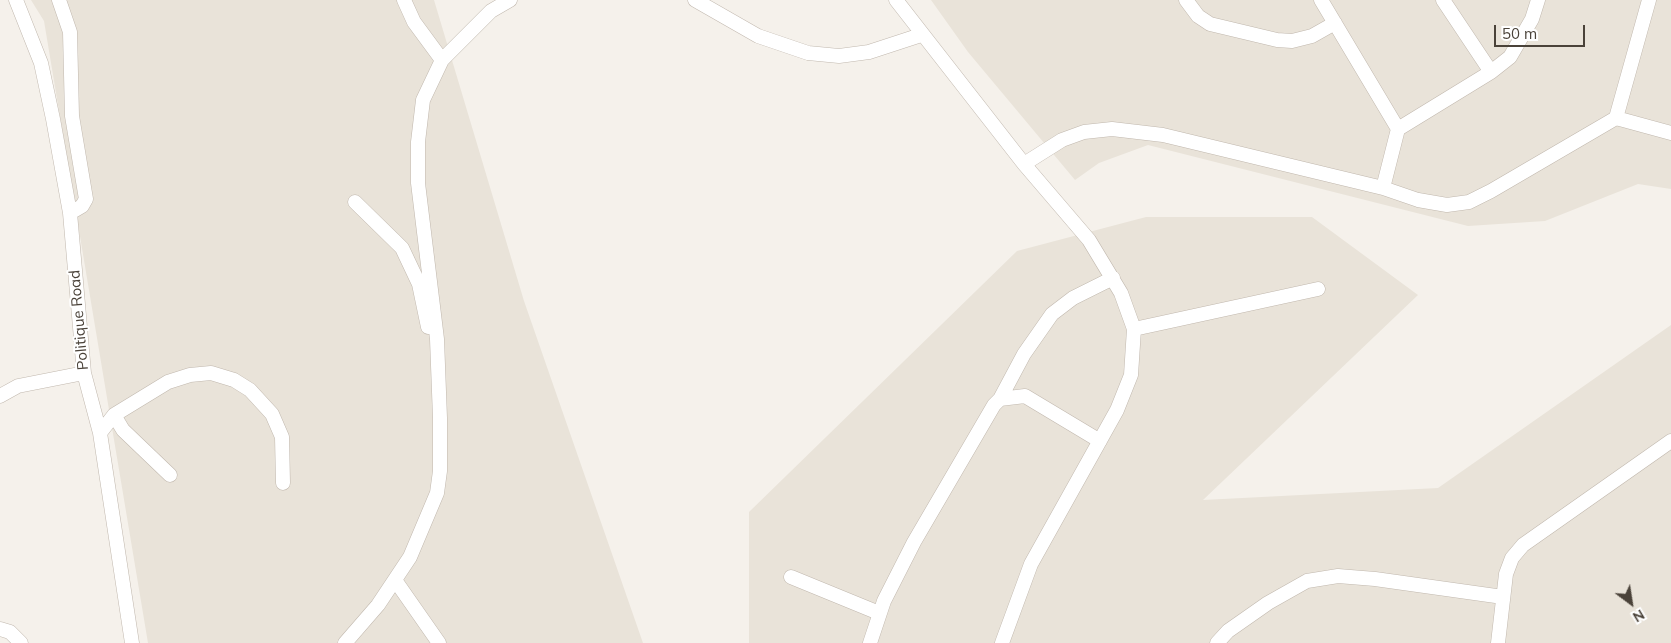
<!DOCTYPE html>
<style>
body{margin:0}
#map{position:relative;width:1671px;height:643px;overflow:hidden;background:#f5f1eb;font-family:Mulish,sans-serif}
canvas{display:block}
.north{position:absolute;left:1606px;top:578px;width:50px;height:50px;-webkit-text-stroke:4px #fff;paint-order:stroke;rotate:149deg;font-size:14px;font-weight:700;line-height:20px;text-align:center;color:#4a4239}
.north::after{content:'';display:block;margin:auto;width:18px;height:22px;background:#4a4239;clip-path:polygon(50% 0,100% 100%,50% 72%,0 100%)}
.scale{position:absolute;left:1494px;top:25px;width:91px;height:22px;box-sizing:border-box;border:2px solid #4a4239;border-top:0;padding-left:6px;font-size:15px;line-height:18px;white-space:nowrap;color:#4a4239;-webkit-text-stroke:4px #fff;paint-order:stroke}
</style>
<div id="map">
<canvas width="1671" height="643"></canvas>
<div class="north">N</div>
<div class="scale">50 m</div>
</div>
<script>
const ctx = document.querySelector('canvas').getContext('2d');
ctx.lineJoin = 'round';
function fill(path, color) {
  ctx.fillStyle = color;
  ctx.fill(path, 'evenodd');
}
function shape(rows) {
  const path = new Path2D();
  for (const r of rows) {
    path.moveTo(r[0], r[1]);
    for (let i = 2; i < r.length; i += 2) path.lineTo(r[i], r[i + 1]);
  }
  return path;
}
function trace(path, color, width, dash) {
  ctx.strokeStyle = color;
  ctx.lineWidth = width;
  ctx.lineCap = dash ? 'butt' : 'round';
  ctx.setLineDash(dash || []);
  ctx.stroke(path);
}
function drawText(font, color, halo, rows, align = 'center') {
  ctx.font = font + ' Mulish,sans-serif';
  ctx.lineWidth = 4;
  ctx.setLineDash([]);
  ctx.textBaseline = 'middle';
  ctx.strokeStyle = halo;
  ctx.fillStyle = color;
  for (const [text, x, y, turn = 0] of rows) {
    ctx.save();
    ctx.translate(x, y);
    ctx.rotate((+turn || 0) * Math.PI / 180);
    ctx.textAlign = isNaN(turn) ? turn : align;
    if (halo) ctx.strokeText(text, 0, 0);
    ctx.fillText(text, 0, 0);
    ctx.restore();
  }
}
fill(shape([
 [31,0,434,0,524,301,643,643,148,643,44,21],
 [931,0,1671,0,1671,189,1638,184,1545,221,1468,226,1148,145,1099,163,1075,180,968,52],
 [1146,217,1312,217,1418,295,1203,500,1438,488,1671,325,1671,643,749,643,749,512,1017,251]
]), '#e9e3d9');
const minor = shape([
 [16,0,41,63,53,119,70,213,84,373,100,433,132,643],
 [59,0,70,32,72,116,86,199,82,206,70,213],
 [404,0,414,22,442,60],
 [695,0,758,36,808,53,839,56,869,52,921,35],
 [896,0,1024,164,1089,240,1121,293,1134,329,1131,375,1117,410,1031,564,1002,643],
 [1186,0,1198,16,1210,24,1277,40,1292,41,1312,36,1335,23],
 [1321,0,1398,129,1383,188],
 [1443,0,1491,72],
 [1616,118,1671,133],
 [1398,129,1491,72,1510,57,1532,19,1538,0],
 [1024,164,1062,140,1084,132,1112,129,1163,135,1383,188,1418,200,1447,205,1469,202,1491,191,1616,118,1649,0],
 [355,202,402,248,419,284,428,327],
 [1134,329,1318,289],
 [0,396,18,386,84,373],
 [1000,399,1024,354,1052,314,1073,298,1113,278],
 [114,415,123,430,170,475],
 [100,433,114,415,168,382,190,375,211,373,234,380,250,390,272,414,282,437,283,483],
 [791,577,879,613],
 [395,580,439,643],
 [0,629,10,632,21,643],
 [345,643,378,605,410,557,437,493,440,471,440,418,437,339,418,183,418,142,423,100,442,60,491,11,510,0],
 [870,643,884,601,914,542,994,405,1000,399,1025,396,1100,441],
 [1217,643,1228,631,1268,603,1307,581,1338,576,1375,579,1503,597],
 [1498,643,1506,574,1512,558,1523,545,1671,441]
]);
trace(minor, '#c1b8ae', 15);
trace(minor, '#fff', 14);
drawText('15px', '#4a4239', '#fff', [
 ["Politique Road",79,320,-95]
]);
</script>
